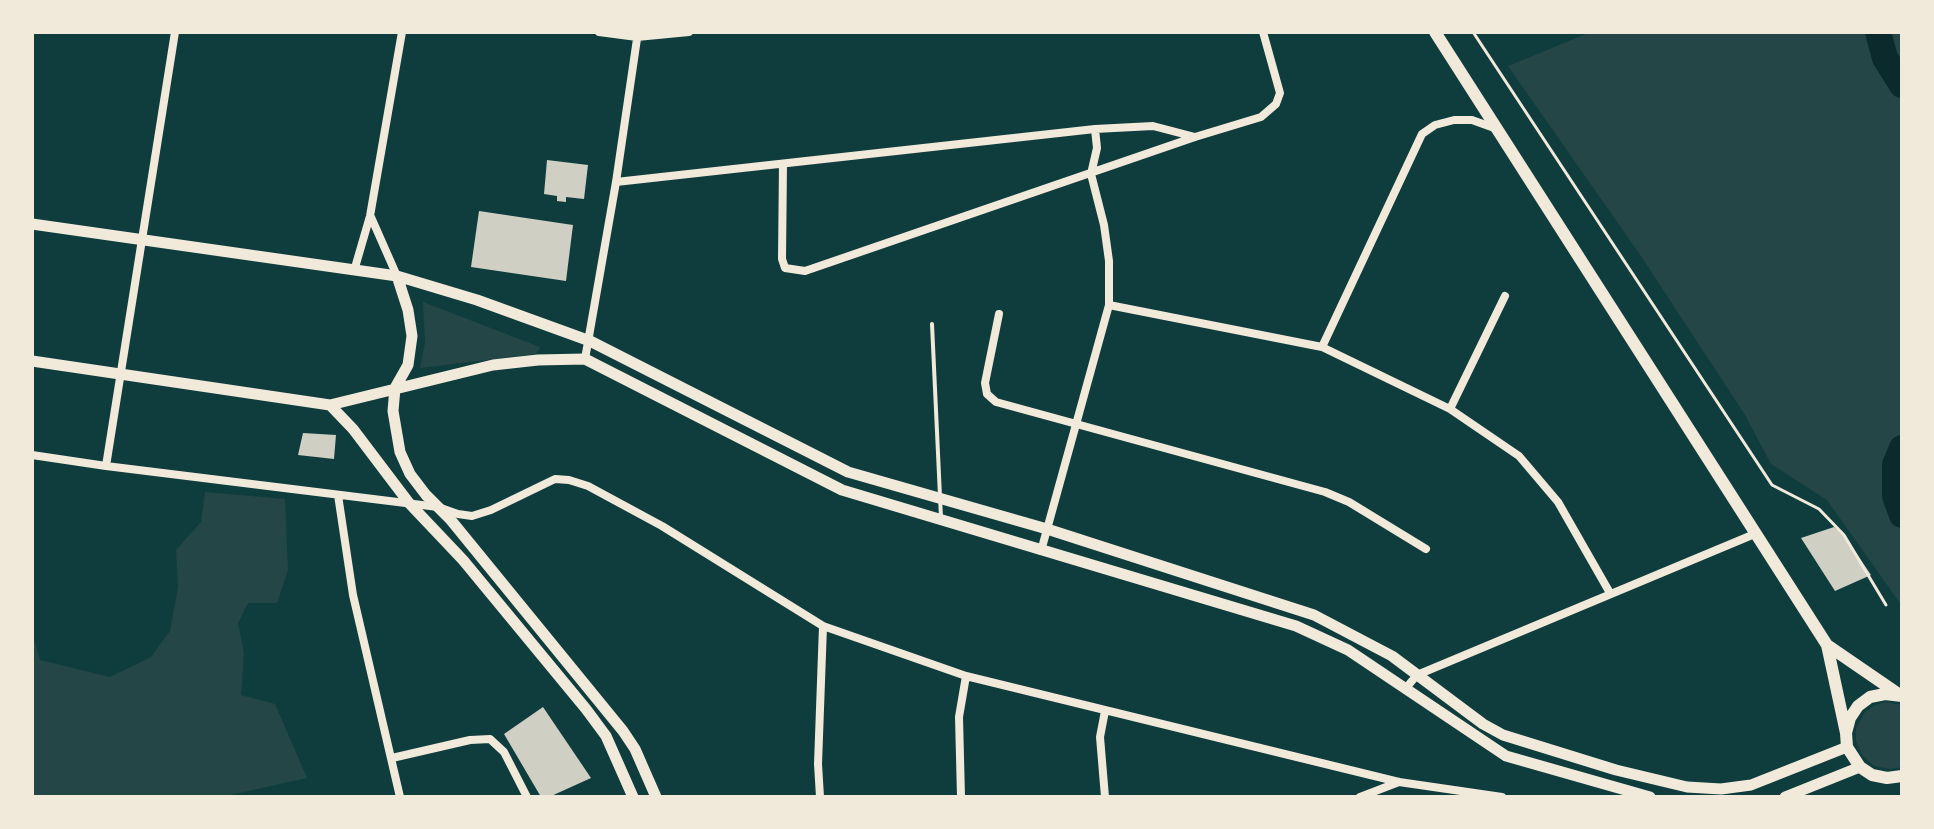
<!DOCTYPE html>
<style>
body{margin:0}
#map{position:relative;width:1934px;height:829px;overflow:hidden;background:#0f3d3e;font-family:"DM Sans",sans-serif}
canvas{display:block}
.frame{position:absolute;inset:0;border:34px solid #f1e9da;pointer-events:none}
</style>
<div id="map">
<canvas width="1934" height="829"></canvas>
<div class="frame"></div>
</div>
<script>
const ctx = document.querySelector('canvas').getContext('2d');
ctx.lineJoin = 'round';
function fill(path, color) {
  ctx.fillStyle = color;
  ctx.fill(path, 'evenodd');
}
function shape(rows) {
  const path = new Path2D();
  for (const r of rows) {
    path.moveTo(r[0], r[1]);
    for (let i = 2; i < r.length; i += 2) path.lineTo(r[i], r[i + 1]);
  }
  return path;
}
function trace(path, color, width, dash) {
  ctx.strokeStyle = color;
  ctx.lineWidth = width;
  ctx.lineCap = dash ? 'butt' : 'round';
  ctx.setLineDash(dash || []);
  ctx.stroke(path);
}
fill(shape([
 [1591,32,1902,32,1902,606,1827,500,1771,464,1745,415,1641,256,1508,66],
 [423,302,540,347,536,354,420,368,425,343],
 [205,492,285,499,288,570,277,603,248,603,238,623,244,653,241,695,275,704,307,778,221,797,32,797,32,632,40,660,110,677,151,657,170,631,178,587,176,550,201,522],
 [1886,702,1902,705,1902,767,1890,769,1874,766,1862,755,1856,741,1856,728,1865,712,1875,705]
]), '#244646');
trace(shape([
 [1878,32,1885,58,1902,85],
 [1902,448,1895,465,1895,496,1902,515]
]), '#0a2a2b', 26);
fill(shape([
 [547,160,588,165,584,199,566,197,566,202,557,201,557,196,544,194],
 [479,211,573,225,566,281,471,267],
 [303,433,336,435,334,459,298,455],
 [1834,527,1844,535,1871,575,1835,591,1801,538],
 [543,707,591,778,549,797,541,797,504,734]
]), '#cfcfc3');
trace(shape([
 [1473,32,1772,485,1819,509,1844,535,1886,605]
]), '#f1e9da', 3);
trace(shape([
 [932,324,941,518]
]), '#f1e9da', 4);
trace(shape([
 [599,32,637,37,689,32],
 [783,164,782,259,785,268,805,271,1195,137,1261,117,1276,104,1280,93,1263,32],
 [616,182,1095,129,1153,126,1195,137],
 [371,217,397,276],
 [354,271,370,216,402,32],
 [1109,305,1322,347,1450,409,1519,456,1558,502,1610,593],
 [999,314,985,383,987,394,996,402,1325,492,1349,502,1426,549],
 [1322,347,1422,134,1435,125,1454,120,1472,120,1497,129],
 [585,359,616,182,638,32],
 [1450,409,1505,296],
 [32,455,106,466,438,507,458,514,472,516,491,510,555,479,569,480,588,486,662,526,823,626,966,676,1399,782,1502,797],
 [106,466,175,32],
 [338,495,353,595,400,797],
 [1041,551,1109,305,1109,261,1104,225,1091,174,1097,148,1095,129],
 [1406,688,1417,675,1757,533],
 [1105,711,1100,737,1105,797],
 [392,758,470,740,490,739,504,752,527,797],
 [820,797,818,764,823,626],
 [961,797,959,717,966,676],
 [1360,797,1399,782]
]), '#f1e9da', 8);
trace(shape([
 [32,224,397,276,477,300,590,341,848,472,1047,529,1314,615,1392,656,1483,724,1503,735,1616,770,1687,787,1721,789,1751,785,1847,747],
 [397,276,408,310,412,336,408,365,395,388,393,411,400,452,410,474,426,495,450,519,623,731,635,749,656,797],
 [32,361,330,405,493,365,538,360,585,359,842,490,1296,626,1348,650,1506,756,1650,797],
 [330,405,353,429,409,503,463,560,586,709,606,736,633,797],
 [1785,797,1860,767]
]), '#f1e9da', 11);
trace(shape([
 [1435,32,1827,645,1846,733],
 [1827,645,1897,693],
 [1902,696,1885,694,1870,697,1858,706,1850,718,1846,733,1847,747,1860,767,1872,775,1887,778,1902,776]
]), '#f1e9da', 12);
</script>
